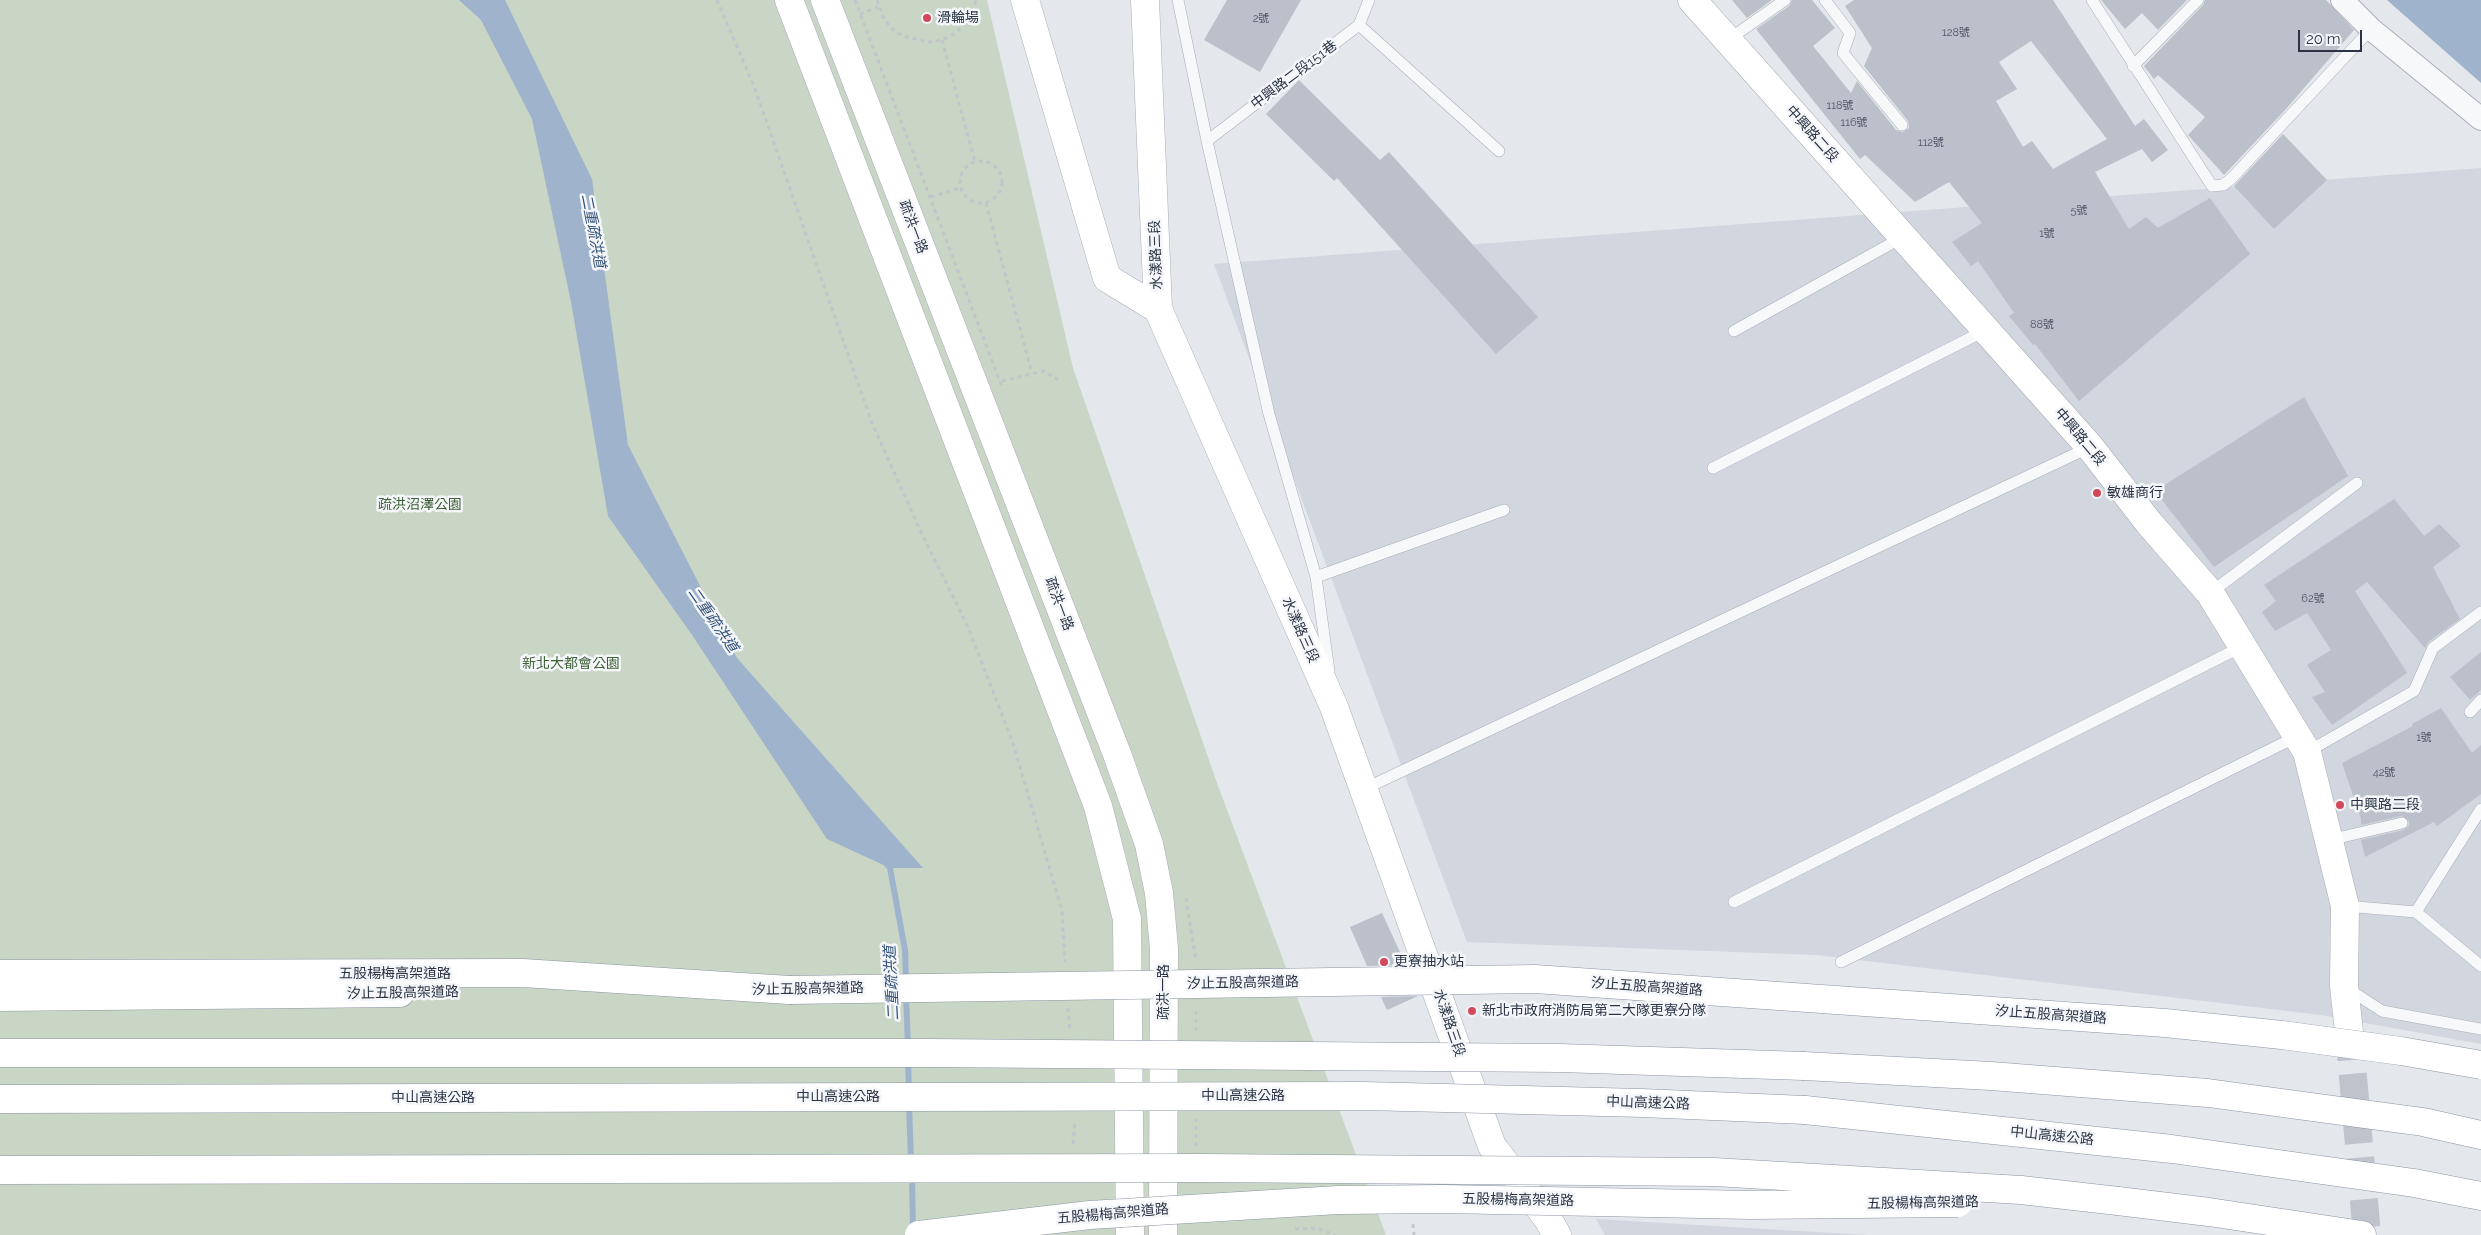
<!DOCTYPE html>
<meta charset="utf-8">
<style>
body{margin:0}
#map{position:relative;width:2481px;height:1235px;overflow:hidden;background:#e4e7ec;font-family:Raleway,sans-serif}
canvas{display:block}
.scale{position:absolute;left:2298px;top:30px;width:64px;height:22px;box-sizing:border-box;border:2px solid #2b3445;border-top:0;padding-left:6px;font-size:15px;line-height:18px;white-space:nowrap;color:#2b3445;-webkit-text-stroke:4px #f4f6f9;paint-order:stroke}
</style>
<div id="map">
<canvas width="2481" height="1235"></canvas>
<div class="scale">20 m</div>
</div>
<script>
const ctx = document.querySelector('canvas').getContext('2d');
ctx.lineJoin = 'round';
function fill(path, color) {
  ctx.fillStyle = color;
  ctx.fill(path, 'evenodd');
}
function shape(rows) {
  const path = new Path2D();
  for (const r of rows) {
    if (r.length === 3) {
      path.moveTo(r[0] + r[2], r[1]);
      path.arc(r[0], r[1], r[2], 0, 2 * Math.PI);
      continue;
    }
    path.moveTo(r[0], r[1]);
    for (let i = 2; i < r.length; i += 2) path.lineTo(r[i], r[i + 1]);
  }
  return path;
}
function trace(path, color, width, dash) {
  ctx.strokeStyle = color;
  ctx.lineWidth = width;
  ctx.lineCap = dash ? 'butt' : 'round';
  ctx.setLineDash(dash || []);
  ctx.stroke(path);
}
function drawText(font, color, halo, rows, align = 'center') {
  ctx.font = font + ' Raleway,"Noto Sans TC",sans-serif';
  ctx.lineWidth = 5;
  ctx.setLineDash([]);
  ctx.textBaseline = 'middle';
  ctx.strokeStyle = halo;
  ctx.fillStyle = color;
  for (const [text, x, y, turn = 0] of rows) {
    ctx.save();
    ctx.translate(x, y);
    ctx.rotate((+turn || 0) * Math.PI / 180);
    ctx.textAlign = isNaN(turn) ? turn : align;
    if (halo) ctx.strokeText(text, 0, 0);
    ctx.fillText(text, 0, 0);
    ctx.restore();
  }
}
fill(shape([
 [2481,168,2481,1044,2321,1015,1816,955,1467,942,1214,264],
 [1596,1219,1867,1235,1605,1235]
]), '#d2d6de');
fill(shape([
 [0,0,987,0,1073,368,1217,783,1386,1235,0,1235]
]), '#c9d6c5');
fill(shape([
 [459,0,505,0,592,179,628,445,737,658,923,868,890,868,827,839,692,635,608,516,571,302,532,119,481,20],
 [2387,0,2481,0,2481,83]
]), '#9fb4cc');
trace(shape([
 [885,862,890,868,905,950,906,981],
 [906,994,908,1046],
 [908,1059,909,1091],
 [909,1104,911,1161],
 [912,1174,913,1231]
]), '#9fb4cc', 6);
fill(shape([
 [1227,0,1301,0,1260,72,1204,40],
 [1732,0,1772,0,1747,18],
 [1792,0,1812,0,1835,28,1813,46,1851,93,1857,81,1896,130,1903,132,1909,128,1908,121,1864,66,1872,48,1845,6,1854,0,2053,0,2135,126,2144,119,2168,150,2152,162,2142,149,2095,172,2129,229,2146,217,2158,228,2210,198,2250,254,2079,401,2035,344,2033,345,2009,316,2014,313,1978,261,1971,266,1952,242,1982,223,1949,182,1915,202,1865,155,1860,159,1756,29,1789,6],
 [2031,41,2107,139,2053,169,2032,141,2023,147,1996,101,2017,89,1999,62],
 [2101,0,2187,0,2158,30,2142,13,2125,29],
 [2205,0,2326,0,2354,30,2286,109,2224,175,2188,135,2205,117,2158,75,2154,79,2144,66,2203,5],
 [1299,80,1380,160,1389,152,1538,317,1496,354,1337,178,1334,181,1266,114],
 [2283,134,2327,180,2274,229,2234,186],
 [2304,397,2348,476,2214,567,2155,491],
 [2394,499,2424,536,2439,524,2461,546,2433,567,2460,619,2428,642,2425,648,2367,582,2355,591,2407,673,2332,725,2312,697,2325,692,2307,665,2331,650,2307,613,2275,631,2262,612,2276,601,2264,585],
 [2481,652,2481,690,2470,700,2450,677],
 [2441,708,2472,753,2481,745,2481,794,2437,826,2434,822,2365,857,2361,840,2404,830,2409,826,2409,821,2401,816,2361,825,2361,819,2342,763,2413,726,2412,724],
 [1382,913,1406,965,1367,966,1350,927],
 [1418,996,1387,1010,1381,997]
]), '#bbc0ca');
trace(shape([
 [2349,1032,2367,1235]
]), '#bfc3cb', 28, [28, 14]);
const lane = shape([
 [1178,0,1207,141,1269,414,1316,577,1329,671],
 [1825,0,1850,33,1843,53,1902,125],
 [2092,0,2212,186,2223,185,2231,179,2371,29],
 [1359,25,1499,151],
 [1728,40,1785,0],
 [2133,66,2198,0],
 [1207,141,1359,25,1369,0],
 [1734,331,1903,237],
 [1713,468,1986,330],
 [1316,577,1504,510],
 [2210,593,2357,483],
 [2470,712,2481,700],
 [2307,752,2414,691,2433,648,2481,612],
 [1364,789,2090,447],
 [2329,840,2402,823],
 [1734,902,2243,646],
 [2345,906,2416,912,2481,809],
 [2416,912,2481,966],
 [1841,962,2298,736],
 [2347,988,2382,1011,2481,1029]
]);
const street = shape([
 [2342,0,2371,29,2481,119]
]);
const secondary = shape([
 [789,0,1098,806,1127,919,1130,1235],
 [825,0,1117,754,1149,844,1159,893,1164,949,1163,1235],
 [1025,0,1107,278,1158,309],
 [1145,0,1158,309,1334,707,1492,1146,1548,1219,1557,1235],
 [1692,0,2090,447,2149,523,2210,593,2307,752,2345,906,2344,986,2349,1032]
]);
const highway = shape([
 [0,974,523,973,789,990],
 [0,997,400,993],
 [1804,1066,1991,1076,2208,1093,2423,1122,2481,1135],
 [1805,1110,2172,1149,2414,1183,2481,1196],
 [2118,1201,2209,1212,2362,1235]
]);
trace(lane, '#a9aeb7', 12);
trace(street, '#a9aeb7', 24);
trace(secondary, '#a9aeb7', 29);
trace(highway, '#8b94a3', 29);
trace(shape([
 [717,0,754,86,872,423,920,530,968,627,1013,743,1062,911,1065,962],
 [855,0,1002,387],
 [877,0,884,19,892,29,903,36,929,42,942,40,954,34,964,25,972,13,976,0],
 [860,14,878,7],
 [942,40,975,162],
 [981,182,21],
 [931,197,960,188],
 [986,203,1032,373],
 [1002,381,1044,371,1060,381],
 [1186,898,1196,961],
 [1068,1008,1070,1032],
 [1196,1031,1196,1007],
 [1073,1144,1075,1120],
 [1196,1146,1196,1119],
 [1413,1224,1414,1235],
 [1295,1229,1317,1228,1335,1235]
]), '#c2c5cb', 3, [4, 4]);
trace(lane, '#f7f8fa', 11);
trace(street, '#f7f8fa', 22);
trace(secondary, '#fff', 28);
trace(highway, '#fff', 28);
const highwayBridge = shape([
 [789,990,1535,979,2165,1023,2282,1035,2401,1051,2481,1065],
 [0,1053,928,1053,1560,1058,1804,1066],
 [0,1099,1365,1096,1642,1103,1805,1110],
 [0,1170,1202,1168,1714,1172,2021,1190,2118,1201],
 [919,1235,1090,1215,1338,1200,1443,1199,1752,1205,1958,1203]
]);
trace(highwayBridge, '#8b94a3', 29, []);
trace(highwayBridge, '#fff', 28);
for (const [x, y, r, color] of [
 [927,18,5,"#d1495b"],
 [2097,493,5,"#d1495b"],
 [2340,805,5,"#d1495b"],
 [1384,962,5,"#d1495b"],
 [1472,1011,5,"#d1495b"]
]) {
  const dot = new Path2D();
  dot.arc(x, y, r, 0, 2 * Math.PI);
  ctx.fillStyle = color;
  ctx.fill(dot);
  trace(dot, '#f4f6f9', 2);
}
drawText('11px', '#4f5766', null, [
 ["2號",1261,19],
 ["128號",1956,33],
 ["118號",1840,106],
 ["116號",1854,123],
 ["112號",1931,143],
 ["5號",2079,211],
 ["1號",2047,234],
 ["88號",2042,325],
 ["62號",2313,599],
 ["1號",2424,738],
 ["42號",2384,773]
]);
drawText('14px', '#2b3445', '#f4f6f9', [
 ["滑輪場",937,18],
 ["敏雄商行",2107,493],
 ["中興路二段",2350,805],
 ["更寮抽水站",1394,962],
 ["新北市政府消防局第二大隊更寮分隊",1482,1011]
], 'left');
drawText('14px', '#2b3445', '#f4f6f9', [
 ["中興路二段151巷",1294,75,-37],
 ["中興路二段",1812,134,48],
 ["疏洪一路",913,227,69],
 ["水漾路三段",1156,255,-92],
 ["中興路二段",2080,437,50],
 ["疏洪一路",1059,604,69],
 ["水漾路三段",1300,630,66],
 ["五股楊梅高架道路",395,974],
 ["汐止五股高架道路",1243,983,-1],
 ["汐止五股高架道路",1647,987,4],
 ["汐止五股高架道路",808,989,-1],
 ["疏洪一路",1164,992,-90],
 ["汐止五股高架道路",403,993,-1],
 ["汐止五股高架道路",2051,1015,4],
 ["水漾路三段",1449,1023,71],
 ["中山高速公路",1243,1096],
 ["中山高速公路",838,1097],
 ["中山高速公路",433,1098],
 ["中山高速公路",1648,1103,2],
 ["中山高速公路",2052,1136,6],
 ["五股楊梅高架道路",1518,1200,1],
 ["五股楊梅高架道路",1923,1203,-1],
 ["五股楊梅高架道路",1113,1214,-5]
]);
drawText('14px', '#3f6138', '#f4f6f9', [
 ["疏洪沼澤公園",420,505],
 ["新北大都會公園",571,664]
]);
drawText('italic 15px', '#34527a', '#f4f6f9', [
 ["二重疏洪道",593,231,79],
 ["二重疏洪道",713,620,55],
 ["二重疏洪道",892,983,-93]
]);
</script>
